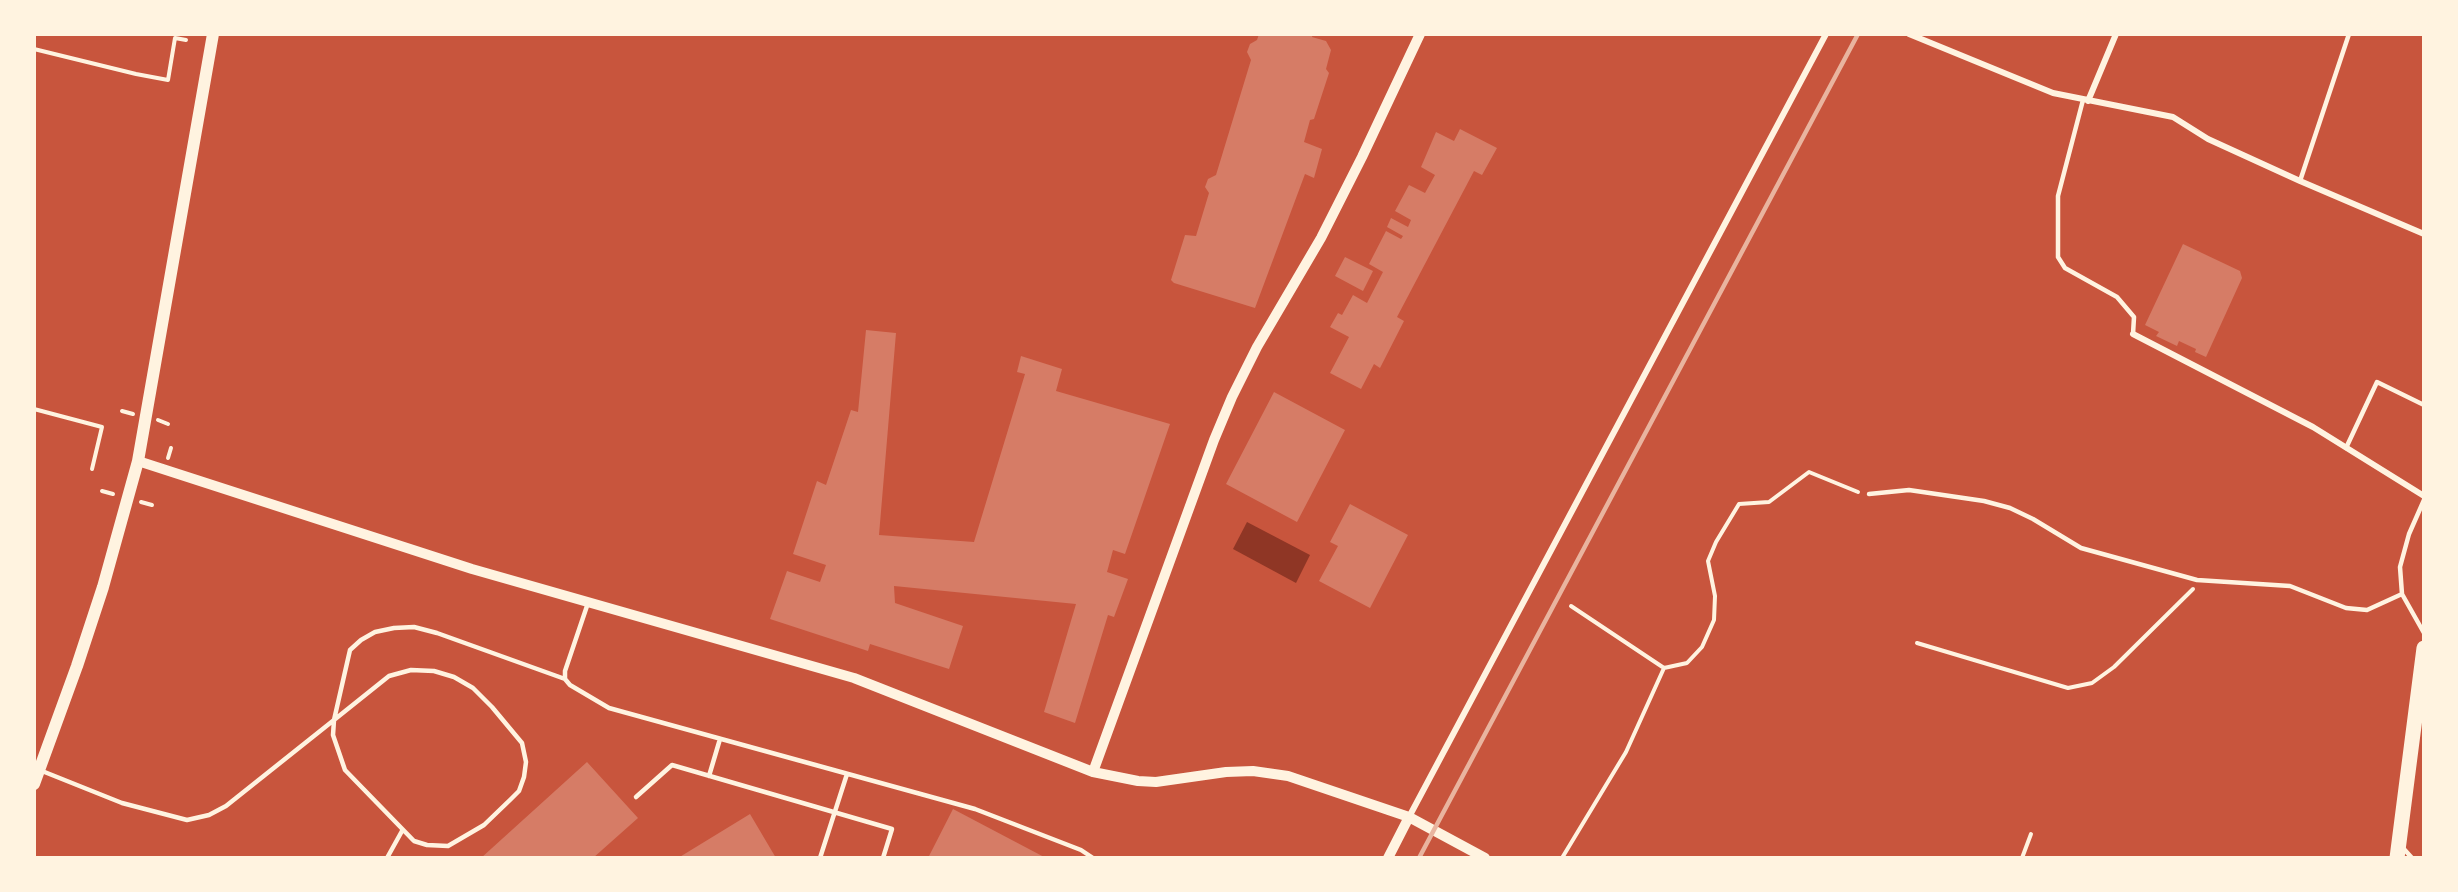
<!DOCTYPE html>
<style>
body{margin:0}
#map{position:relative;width:2458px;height:892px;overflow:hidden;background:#c8553d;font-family:Commissioner,sans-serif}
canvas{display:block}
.frame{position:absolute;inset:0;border:36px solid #fff3e0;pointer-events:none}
</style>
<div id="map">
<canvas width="2458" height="892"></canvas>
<div class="frame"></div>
</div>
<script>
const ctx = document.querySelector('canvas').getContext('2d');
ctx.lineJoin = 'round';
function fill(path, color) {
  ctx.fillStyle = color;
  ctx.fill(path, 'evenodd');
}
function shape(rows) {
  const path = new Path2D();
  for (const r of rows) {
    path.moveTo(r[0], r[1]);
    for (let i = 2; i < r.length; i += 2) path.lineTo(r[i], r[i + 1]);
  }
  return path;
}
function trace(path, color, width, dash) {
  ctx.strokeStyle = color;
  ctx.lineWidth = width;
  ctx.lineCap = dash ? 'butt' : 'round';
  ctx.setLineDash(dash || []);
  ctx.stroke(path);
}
fill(shape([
 [1247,522,1310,555,1296,583,1233,549]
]), '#8f3625');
fill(shape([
 [1259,34,1313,34,1312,37,1326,41,1331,50,1326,69,1329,73,1314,119,1310,120,1304,142,1322,149,1314,178,1305,174,1255,308,1174,283,1171,280,1185,235,1196,236,1209,193,1205,187,1208,179,1216,175,1251,60,1247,52,1250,44,1257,40],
 [1460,129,1497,148,1482,175,1474,171,1397,317,1404,321,1380,368,1374,364,1361,389,1330,373,1349,337,1330,327,1338,313,1342,315,1353,295,1367,303,1383,272,1369,264,1386,231,1401,239,1403,236,1387,227,1391,218,1408,227,1411,220,1395,211,1409,185,1425,193,1435,175,1421,167,1436,132,1454,141],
 [2183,244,2240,271,2242,278,2206,357,2195,352,2196,349,2179,341,2177,346,2156,336,2159,332,2145,325],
 [1345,257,1373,271,1363,291,1335,276],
 [866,330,896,333,879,535,974,542,1025,374,1017,372,1021,356,1062,369,1056,391,1170,424,1125,554,1113,550,1107,572,1128,579,1114,617,1108,615,1075,723,1044,712,1076,604,894,586,895,603,963,626,949,669,870,644,868,651,770,619,787,571,820,582,826,565,793,554,817,481,826,485,851,410,858,412],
 [1274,392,1345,430,1297,522,1226,484],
 [1350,504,1408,535,1370,608,1319,581,1338,546,1330,542],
 [587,762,638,818,593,858,481,858],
 [953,809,1046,858,928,858],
 [750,814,776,858,678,858]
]), '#d67c66');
trace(shape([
 [34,49,136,74,168,80,175,38,186,40],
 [34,409,102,427,92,469],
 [122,411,133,414],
 [158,420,168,424],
 [168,458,171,448],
 [102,491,113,494],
 [141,502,152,505],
 [1571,606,1664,668,1687,663,1702,647,1714,620,1715,596,1708,561,1716,542,1739,504,1769,502,1809,472,1858,492],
 [1917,643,2068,688,2092,683,2114,667,2193,589],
 [1562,858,1626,752,1664,668],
 [2022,858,2031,834]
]), '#fff3e0', 4);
trace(shape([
 [2083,100,2058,196,2058,257,2065,268,2117,297,2134,317,2133,334],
 [2300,181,2349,34],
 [2346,448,2377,382,2424,405],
 [1869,494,1909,490,1984,501,2010,508,2033,519,2081,548,2197,580,2290,586,2346,608,2367,610,2402,594],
 [2424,500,2409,534,2400,567,2402,594,2424,633],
 [588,603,565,671,565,679,570,685,609,708,975,809,1081,850,1093,858],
 [42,771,122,803,187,820,209,815,226,806,334,720,389,676,411,670,434,671,454,677,473,688,492,707,522,743,526,762,524,777,519,791,511,799,484,825,448,846,427,845,414,841,345,770,333,735,334,720,350,650,361,640,375,632,394,628,414,627,437,633,565,679],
 [709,776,720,739],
 [636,797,672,765,892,829,883,858],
 [2403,848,2412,858],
 [387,858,402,831],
 [820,858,847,774]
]), '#fff3e0', 4.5);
trace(shape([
 [1909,34,2053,93,2173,117,2208,139,2300,181,2424,234],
 [2088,101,2116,34],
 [2133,334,2313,427,2424,496],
 [1409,817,1826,34]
]), '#fff3e0', 6);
trace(shape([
 [138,461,472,569,854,678,1093,772,1138,781,1156,782,1226,772,1253,771,1288,776,1409,817,1485,858],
 [1093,772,1214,440,1232,397,1257,347,1321,238,1362,157,1420,34],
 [1388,858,1409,817]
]), '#fff3e0', 10);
trace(shape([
 [34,784,77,666,103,587,138,461,213,34]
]), '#fff3e0', 12);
trace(shape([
 [2397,858,2424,648]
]), '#fff3e0', 15);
trace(shape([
 [1419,858,1858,34]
]), '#e9b49f', 4.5);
</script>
